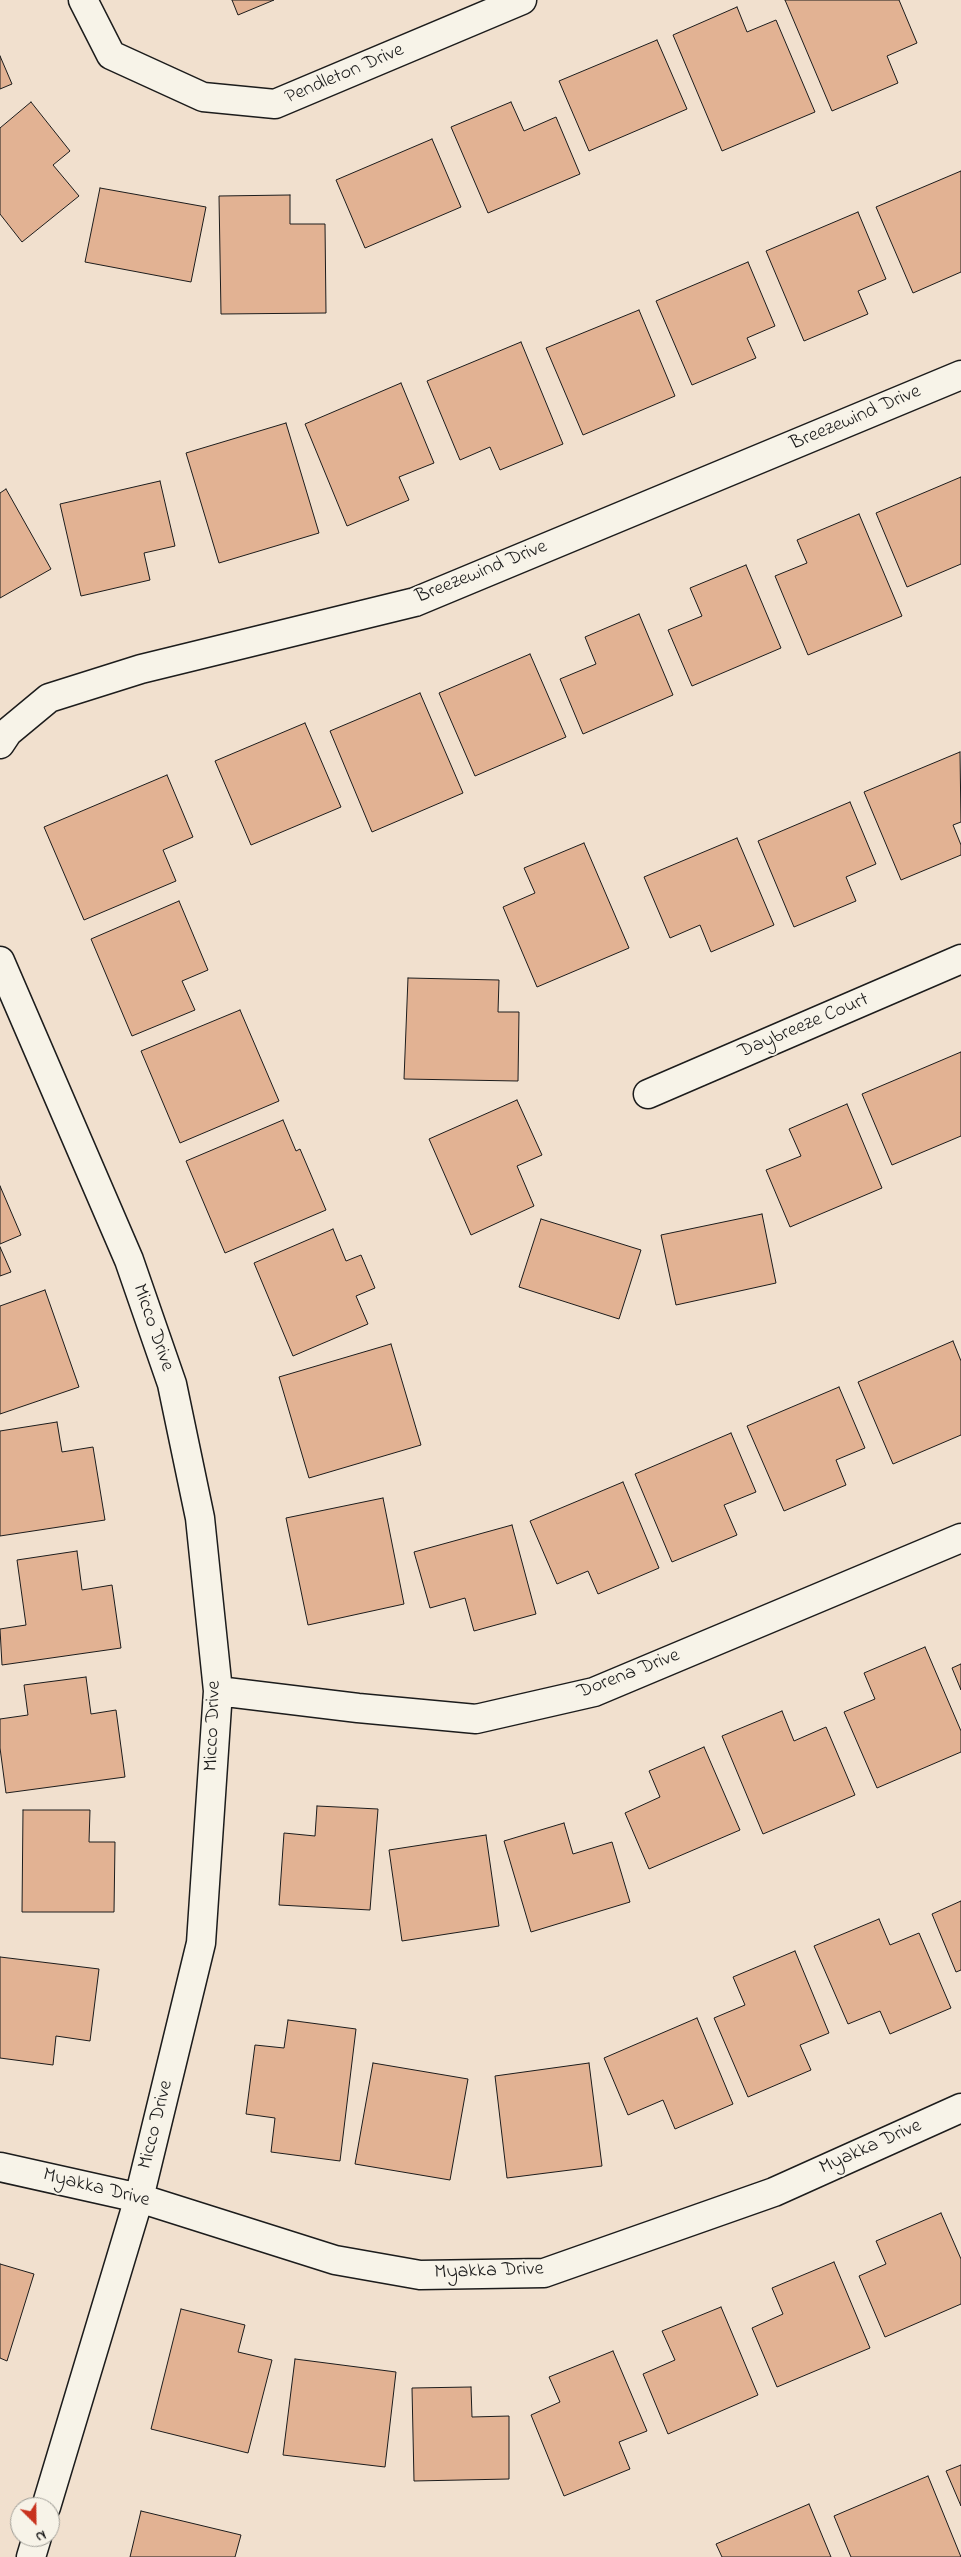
<!DOCTYPE html>
<style>
body{margin:0}
#map{position:relative;width:961px;height:2557px;overflow:hidden;background:#f1e0ce;font-family:"Indie Flower",sans-serif}
canvas{display:block}
.north{position:absolute;left:10px;top:2497px;width:50px;height:50px;box-sizing:border-box;background:#f7f3e8;border:1px solid #9f9d96;border-radius:50%;rotate:157deg;font-size:14px;font-weight:700;line-height:20px;text-align:center;color:#1c1c1c}
.north::after{content:'';display:block;margin:auto;width:18px;height:22px;background:#c8321e;clip-path:polygon(50% 0,100% 100%,50% 72%,0 100%)}
</style>
<div id="map">
<canvas width="961" height="2557"></canvas>
<div class="north">N</div>
</div>
<script>
const ctx = document.querySelector('canvas').getContext('2d');
ctx.lineJoin = 'round';
function fill(path, color) {
  ctx.fillStyle = color;
  ctx.fill(path, 'evenodd');
}
function shape(rows) {
  const path = new Path2D();
  for (const r of rows) {
    path.moveTo(r[0], r[1]);
    for (let i = 2; i < r.length; i += 2) path.lineTo(r[i], r[i + 1]);
  }
  return path;
}
function trace(path, color, width, dash) {
  ctx.strokeStyle = color;
  ctx.lineWidth = width;
  ctx.lineCap = dash ? 'butt' : 'round';
  ctx.setLineDash(dash || []);
  ctx.stroke(path);
}
function drawText(font, color, halo, rows, align = 'center') {
  ctx.font = font + ' "Indie Flower",sans-serif';
  ctx.lineWidth = 4;
  ctx.setLineDash([]);
  ctx.textBaseline = 'middle';
  ctx.strokeStyle = halo;
  ctx.fillStyle = color;
  for (const [text, x, y, turn = 0] of rows) {
    ctx.save();
    ctx.translate(x, y);
    ctx.rotate((+turn || 0) * Math.PI / 180);
    ctx.textAlign = isNaN(turn) ? turn : align;
    if (halo) ctx.strokeText(text, 0, 0);
    ctx.fillText(text, 0, 0);
    ctx.restore();
  }
}
const building = shape([
 [232,0,274,0,238,15,232,0],
 [785,0,899,0,917,43,887,56,898,83,832,111,785,0],
 [737,7,747,32,776,20,815,112,722,151,673,35,737,7],
 [657,40,687,109,589,151,559,81,657,40],
 [0,56,12,84,0,89,0,56],
 [31,102,70,151,53,165,79,196,22,242,0,214,0,128,31,102],
 [511,102,524,131,556,117,580,174,488,213,451,127,511,102],
 [432,139,461,207,365,248,336,180,432,139],
 [961,171,961,272,913,293,876,207,961,171],
 [100,188,206,207,191,282,85,262,100,188],
 [290,195,290,224,325,224,326,313,221,314,219,196,290,195],
 [858,212,886,279,858,291,868,314,804,341,766,251,858,212],
 [748,262,775,326,747,338,756,358,692,385,656,301,748,262],
 [639,310,675,396,583,435,546,348,639,310],
 [521,342,563,444,500,470,490,447,460,460,427,381,521,342],
 [401,383,434,463,399,477,409,500,347,526,305,424,401,383],
 [286,423,319,533,219,563,186,453,286,423],
 [961,477,961,564,907,587,876,513,961,477],
 [160,481,175,546,144,553,150,580,81,596,60,504,160,481],
 [6,489,51,569,0,598,0,493,6,489],
 [859,514,902,616,808,655,775,576,807,563,797,540,859,514],
 [746,565,781,648,692,686,668,630,702,616,690,588,746,565],
 [639,614,673,695,583,734,560,679,596,664,585,637,639,614],
 [530,654,566,737,475,776,439,693,530,654],
 [420,693,463,793,372,832,330,731,420,693],
 [305,723,341,807,251,845,215,761,305,723],
 [960,752,961,822,953,825,961,845,961,855,901,880,864,792,960,752],
 [167,775,193,837,163,850,176,881,84,920,44,827,167,775],
 [850,802,876,864,846,877,856,901,794,927,758,841,850,802],
 [737,838,774,925,711,952,700,925,670,938,644,877,737,838],
 [584,843,629,948,537,987,503,907,535,893,524,868,584,843],
 [179,901,208,970,182,981,195,1010,132,1036,91,939,179,901],
 [408,978,499,980,498,1012,519,1012,518,1081,404,1079,408,978],
 [240,1010,279,1101,180,1143,141,1051,240,1010],
 [961,1052,961,1136,892,1165,862,1094,961,1052],
 [517,1100,542,1155,517,1166,534,1206,471,1235,429,1139,517,1100],
 [847,1104,882,1188,790,1227,766,1170,801,1156,789,1129,847,1104],
 [283,1120,296,1151,300,1149,326,1210,225,1253,186,1161,283,1120],
 [0,1186,21,1235,0,1244,0,1186],
 [762,1214,776,1283,676,1305,661,1235,762,1214],
 [541,1219,641,1250,619,1319,519,1287,541,1219],
 [333,1229,346,1261,361,1255,375,1288,356,1296,368,1324,293,1356,254,1263,333,1229],
 [0,1247,11,1272,0,1276,0,1247],
 [45,1290,79,1387,0,1414,0,1306,45,1290],
 [953,1341,961,1361,961,1435,893,1464,858,1382,953,1341],
 [391,1344,421,1445,309,1478,279,1377,391,1344],
 [839,1387,865,1448,836,1460,846,1485,784,1511,747,1426,839,1387],
 [57,1422,62,1452,93,1447,105,1520,0,1536,0,1431,57,1422],
 [731,1433,756,1492,724,1505,737,1535,672,1562,635,1474,731,1433],
 [623,1482,659,1568,598,1594,588,1571,557,1584,530,1521,623,1482],
 [383,1498,404,1604,308,1625,286,1518,383,1498],
 [512,1525,536,1614,474,1631,465,1598,430,1608,414,1552,512,1525],
 [77,1551,82,1590,112,1585,121,1648,2,1665,0,1629,26,1625,17,1560,77,1551],
 [925,1647,961,1731,961,1752,877,1788,844,1712,875,1699,864,1673,925,1647],
 [961,1664,961,1690,952,1668,961,1664],
 [86,1677,91,1714,116,1710,125,1777,6,1793,0,1748,0,1719,28,1715,24,1685,86,1677],
 [782,1711,794,1741,826,1727,855,1795,763,1834,722,1736,782,1711],
 [704,1747,740,1830,649,1869,625,1813,660,1797,649,1771,704,1747],
 [317,1806,378,1809,370,1910,279,1905,284,1833,315,1836,317,1806],
 [23,1810,90,1810,89,1842,115,1842,114,1912,22,1912,23,1810],
 [564,1823,573,1854,612,1842,630,1902,531,1932,504,1841,564,1823],
 [486,1835,499,1926,402,1941,389,1850,486,1835],
 [961,1901,961,1970,956,1972,932,1914,961,1901],
 [879,1919,890,1945,919,1933,951,2008,890,2034,880,2011,848,2024,814,1946,879,1919],
 [795,1951,829,2033,800,2045,811,2070,748,2097,714,2018,745,2005,733,1977,795,1951],
 [0,1957,99,1969,90,2041,56,2036,53,2065,0,2058,0,1957],
 [697,2018,733,2104,675,2129,663,2100,628,2115,604,2058,697,2018],
 [288,2020,356,2029,340,2161,271,2152,275,2118,246,2114,255,2045,284,2048,288,2020],
 [373,2063,468,2079,450,2180,355,2164,373,2063],
 [589,2063,602,2166,507,2178,495,2076,589,2063],
 [941,2213,961,2259,961,2304,885,2337,859,2276,886,2264,876,2241,941,2213],
 [834,2262,870,2348,777,2387,752,2328,783,2314,772,2288,834,2262],
 [0,2264,34,2274,7,2361,0,2358,0,2264],
 [721,2307,758,2395,668,2434,643,2374,675,2360,662,2331,721,2307],
 [181,2309,245,2325,238,2352,272,2360,248,2453,151,2429,181,2309],
 [613,2351,647,2431,619,2442,630,2469,564,2496,531,2415,560,2402,549,2377,613,2351],
 [295,2359,396,2372,385,2467,283,2455,295,2359],
 [471,2387,472,2417,509,2416,509,2479,414,2481,412,2388,471,2387],
 [961,2465,961,2506,946,2471,961,2465],
 [928,2476,961,2557,851,2557,834,2516,928,2476],
 [809,2504,831,2557,722,2557,716,2544,809,2504],
 [141,2511,241,2535,235,2557,130,2557,141,2511]
]);
fill(building, '#e2b293');
trace(building, '#1c1c1c', 1);
const minor = shape([
 [83,0,111,55,203,97,275,104,522,0],
 [0,744,8,732,49,698,141,669,415,602,961,375],
 [0,961,129,1260,172,1384,200,1518,218,1691,201,1943,139,2198,46,2507],
 [648,1094,961,959],
 [218,1691,358,1708,476,1719,594,1692,961,1538],
 [0,2167,139,2198,335,2260,420,2275,544,2273,774,2192,961,2108],
 [31,2557,37,2537]
]);
trace(minor, '#1c1c1c', 31);
trace(minor, '#f7f3e8', 28);
drawText('20px', '#1c1c1c', '#f7f3e8', [
 ["Pendleton Drive",345,75,-23],
 ["Breezewind Drive",856,419,-23],
 ["Breezewind Drive",482,573,-22],
 ["Daybreeze Court",804,1027,-23],
 ["Micco Drive",152,1328,71],
 ["Dorena Drive",629,1675,-21],
 ["Micco Drive",214,1726,-88],
 ["Micco Drive",157,2125,-76],
 ["Myakka Drive",871,2148,-24],
 ["Myakka Drive",96,2189,14],
 ["Myakka Drive",489,2272,-2]
]);
</script>
